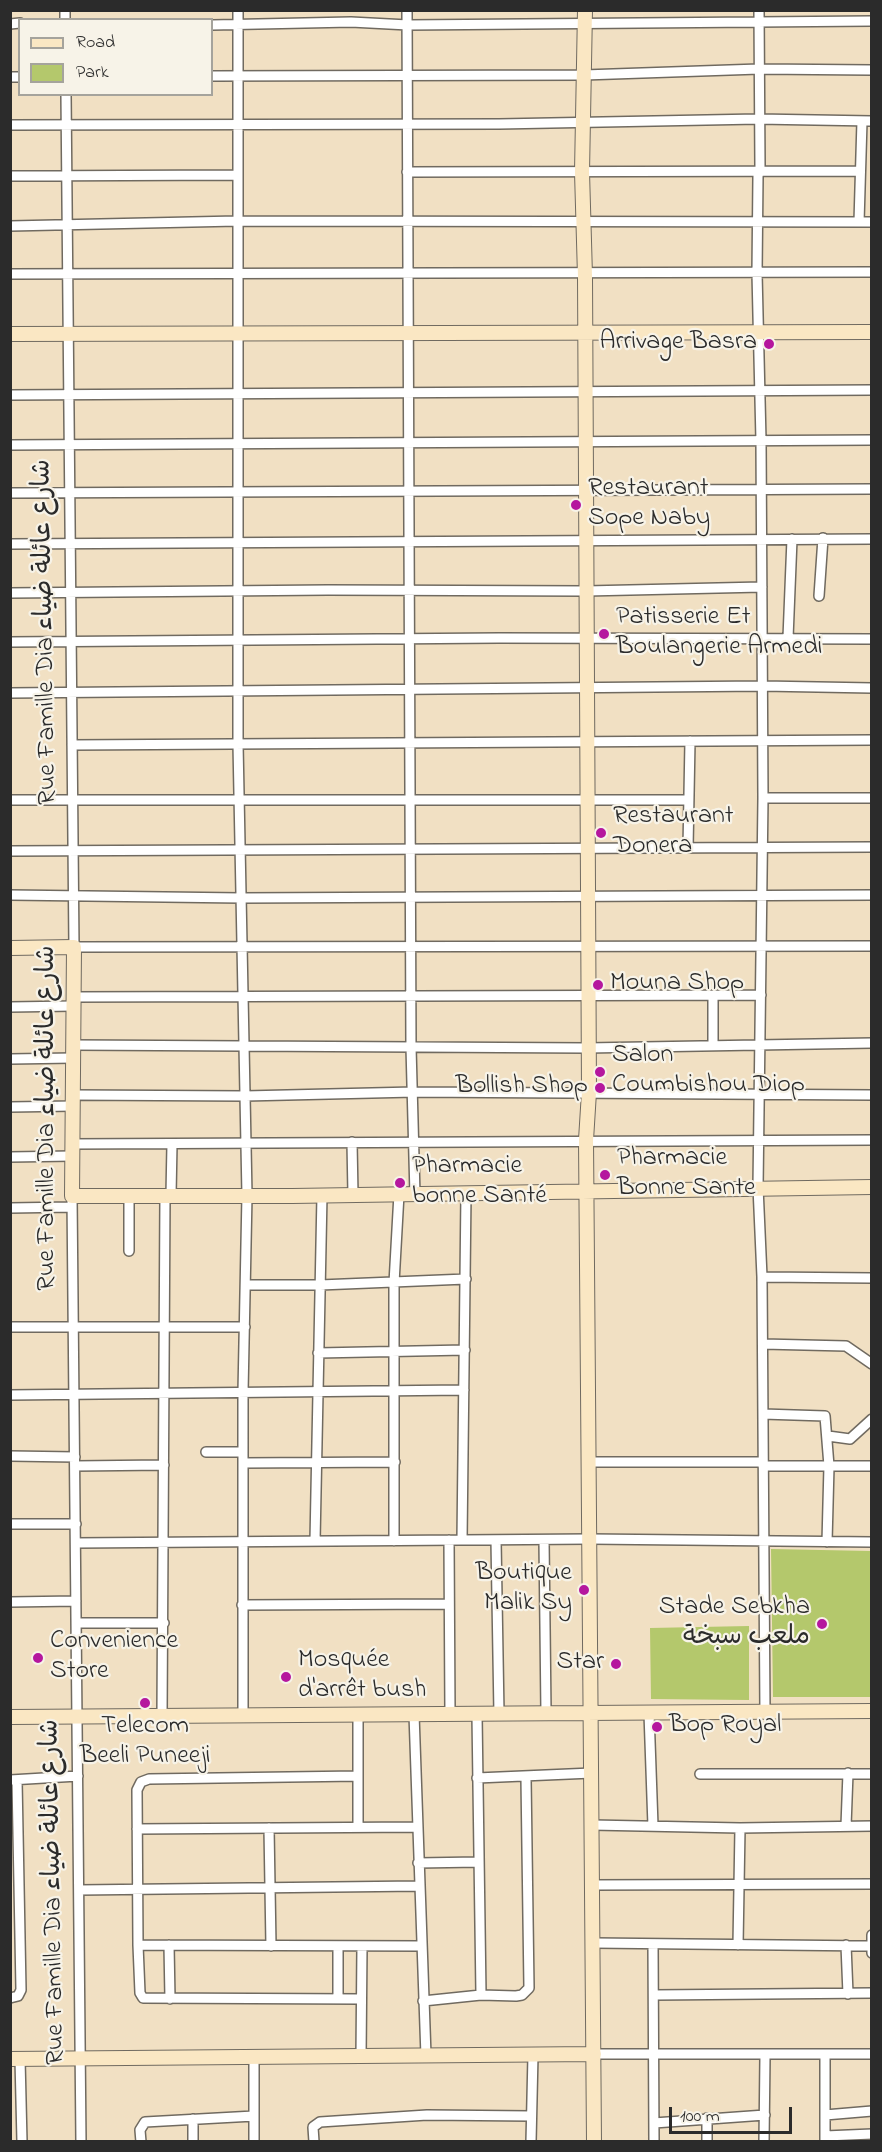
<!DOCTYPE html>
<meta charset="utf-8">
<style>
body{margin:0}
#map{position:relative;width:882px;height:2152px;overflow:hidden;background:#f1e0c3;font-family:"Indie Flower",sans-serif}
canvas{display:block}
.frame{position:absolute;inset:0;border:12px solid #2b2b2b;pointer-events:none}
.legend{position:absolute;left:18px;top:18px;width:195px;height:78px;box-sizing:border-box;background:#f7f3e8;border:2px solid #a5a39c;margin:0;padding:8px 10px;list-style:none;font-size:18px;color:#2b2b2b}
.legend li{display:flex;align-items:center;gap:12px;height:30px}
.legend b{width:30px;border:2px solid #a5a39c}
.scale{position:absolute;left:669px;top:2107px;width:123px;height:27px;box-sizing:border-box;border:3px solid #2b2b2b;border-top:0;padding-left:8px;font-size:18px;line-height:21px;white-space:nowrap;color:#2b2b2b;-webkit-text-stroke:4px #f7f3e8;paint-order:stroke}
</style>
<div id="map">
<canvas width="882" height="2152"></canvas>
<div class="frame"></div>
<ul class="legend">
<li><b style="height:8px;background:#fae7c3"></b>Road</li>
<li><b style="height:16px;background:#b4c86c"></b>Park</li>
</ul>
<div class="scale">100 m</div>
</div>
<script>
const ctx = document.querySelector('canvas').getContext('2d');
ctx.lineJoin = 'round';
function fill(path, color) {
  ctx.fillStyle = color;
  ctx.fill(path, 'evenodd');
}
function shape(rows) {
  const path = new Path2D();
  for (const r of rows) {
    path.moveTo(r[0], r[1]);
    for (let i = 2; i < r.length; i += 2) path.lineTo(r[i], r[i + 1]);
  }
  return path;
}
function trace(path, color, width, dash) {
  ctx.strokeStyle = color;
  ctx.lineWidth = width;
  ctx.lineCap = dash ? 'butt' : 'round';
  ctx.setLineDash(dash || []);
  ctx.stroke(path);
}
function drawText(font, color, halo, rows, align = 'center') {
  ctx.font = font + ' "Indie Flower","Playpen Sans Arabic",sans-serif';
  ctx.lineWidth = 4.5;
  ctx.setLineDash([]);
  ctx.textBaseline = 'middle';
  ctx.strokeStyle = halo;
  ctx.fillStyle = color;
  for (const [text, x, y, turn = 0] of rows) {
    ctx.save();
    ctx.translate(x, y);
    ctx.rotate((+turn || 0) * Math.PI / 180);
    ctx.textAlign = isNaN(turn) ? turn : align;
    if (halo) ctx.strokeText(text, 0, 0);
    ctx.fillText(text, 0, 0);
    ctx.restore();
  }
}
fill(shape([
 [771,1549,871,1551,871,1697,773,1697],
 [749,1626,749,1700,651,1699,650,1628]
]), '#b4c86c');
const street = shape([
 [65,10,65,20],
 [238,10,238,744,247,1195,243,1392,243,1715],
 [407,10,411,1047,415,1195],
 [759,10,760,169,758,176,757,273,761,441,763,798,758,1187,762,1277,765,1712],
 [10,24,20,23],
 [212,25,351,22,408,25,872,21],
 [212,76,584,75,759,69,872,70],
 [10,77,20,77],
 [66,94,74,947,872,946],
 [10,125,499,124,758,119,872,121],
 [407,172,858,171],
 [10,176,238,175],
 [859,222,862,121],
 [10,226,237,221,872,222],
 [10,274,872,272],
 [10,395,872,390],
 [10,445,872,440],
 [10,493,872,489],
 [10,544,872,539],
 [10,593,328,590,586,591,762,587],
 [819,596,823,538],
 [788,638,792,539],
 [10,642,499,638,872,639],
 [10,693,763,686,872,688],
 [72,745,872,740],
 [763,798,872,798],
 [10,800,688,800],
 [688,848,690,741],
 [10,851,872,847],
 [10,895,241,898,872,895],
 [713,996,713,1044],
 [73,997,761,995],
 [10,1007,73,1006],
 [73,1045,587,1048,872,1043],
 [10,1059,73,1058],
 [73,1095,245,1096,414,1092,872,1095],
 [10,1107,73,1106],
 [352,1142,353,1195],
 [72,1144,872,1140],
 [10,1157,72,1156],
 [171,1195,172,1144],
 [72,1196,81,2142],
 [10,1208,72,1207],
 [129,1251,129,1195],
 [762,1277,872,1278],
 [247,1285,320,1285,466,1279],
 [10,1327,245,1327],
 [763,1344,846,1346,872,1364],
 [318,1353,465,1350],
 [10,1395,464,1390],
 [763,1414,825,1416,829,1466,827,1542],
 [828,1436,850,1439,872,1419],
 [206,1452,243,1452],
 [10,1456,75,1457],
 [590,1462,763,1462],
 [243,1463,395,1462],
 [75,1466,164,1465],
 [763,1466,872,1466],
 [10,1524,76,1524],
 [449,1540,450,1715],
 [462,1540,466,1193],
 [496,1540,499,1714],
 [544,1540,546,1713],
 [315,1541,322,1195],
 [394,1541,394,1283,399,1194],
 [76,1543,590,1539,872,1542],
 [10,1602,76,1601],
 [242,1605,448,1604],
 [77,1623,164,1623],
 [649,1713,653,1826],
 [414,1714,426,2056],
 [358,1715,358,1827],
 [477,1715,481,1995],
 [162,1716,165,1195],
 [700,1774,872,1774],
 [358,1776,149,1779,141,1782,137,1790,138,1945,140,1993,143,1998,361,1999],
 [477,1778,592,1773],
 [10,1780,78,1776],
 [592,1825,740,1828,872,1826],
 [846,1826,848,1773],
 [269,1828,271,1946],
 [137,1829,417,1827],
 [418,1863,478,1862],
 [594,1885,872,1884],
 [79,1890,419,1886],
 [872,1935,872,1953],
 [594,1943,871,1946],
 [653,1944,654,2142],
 [138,1945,421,1946],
 [169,1945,170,1999],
 [738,1945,740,1828],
 [846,1945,848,1994],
 [338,1946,338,1999],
 [655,1995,872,1993],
 [10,1998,18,1996,21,1990,17,1780],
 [423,2001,481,1995,516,1996,522,1995,529,1988,526,1778],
 [594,2054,872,2054],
 [361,2057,362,1946],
 [254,2058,254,2142],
 [20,2059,22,2142],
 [825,2115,872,2111],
 [707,2118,707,2142],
 [193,2119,193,2142],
 [654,2123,765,2115],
 [825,2136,872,2134],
 [141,2142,140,2130,145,2122,254,2116],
 [314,2142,313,2127,320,2122,427,2115,531,2116],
 [531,2142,533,2055],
 [764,2142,765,2056],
 [825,2142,825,2056]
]);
const secondary = shape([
 [585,10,582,172,585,276,589,1092,586,1140,594,2142],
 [10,334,872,332],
 [10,948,74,947,72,1196,292,1196,872,1187],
 [10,1717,872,1711],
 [10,2059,594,2054]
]);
trace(street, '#706a60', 12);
trace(secondary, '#706a60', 16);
trace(street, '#fff', 9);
trace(secondary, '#fae7c3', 14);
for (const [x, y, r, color] of [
 [769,344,6,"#b5179e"],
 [576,505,6,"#b5179e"],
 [604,634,6,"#b5179e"],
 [601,833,6,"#b5179e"],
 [598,985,6,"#b5179e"],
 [600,1072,6,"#b5179e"],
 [600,1088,6,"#b5179e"],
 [605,1175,6,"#b5179e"],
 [400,1183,6,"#b5179e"],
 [584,1590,6,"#b5179e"],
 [822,1624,6,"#b5179e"],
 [38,1658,6,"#b5179e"],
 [616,1664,6,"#b5179e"],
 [286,1677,6,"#b5179e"],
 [145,1703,6,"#b5179e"],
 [657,1727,6,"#b5179e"]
]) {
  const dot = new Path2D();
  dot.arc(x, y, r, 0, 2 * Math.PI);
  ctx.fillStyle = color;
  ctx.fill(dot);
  trace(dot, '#f7f3e8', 2);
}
drawText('26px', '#2b2b2b', '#f7f3e8', [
 ["Arrivage Basra",757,344,"right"],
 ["Restaurant",588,490],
 ["Sope Naby",588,520],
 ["Patisserie Et",616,619],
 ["Boulangerie Armedi",616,649],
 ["Restaurant",613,818],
 ["Donera",613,848],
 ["Mouna Shop",610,985],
 ["Salon",612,1057],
 ["Coumbishou Diop",612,1087],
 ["Bollish Shop",588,1088,"right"],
 ["Pharmacie",617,1160],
 ["Bonne Sante",617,1190],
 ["Pharmacie",412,1168],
 ["bonne Santé",412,1198],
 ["Boutique",572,1575,"right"],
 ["Malik Sy",572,1605,"right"],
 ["Stade Sebkha",810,1609,"right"],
 ["ملعب سبخة",810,1639,"right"],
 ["Convenience",50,1643],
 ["Store",50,1673],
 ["Mosquée",298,1662],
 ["d'arrêt bush",298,1692],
 ["Star",604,1664,"right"],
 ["Bop Royal",669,1727],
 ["Telecom",145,1728,"center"],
 ["Beeli Puneeji",145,1758,"center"]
], 'left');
drawText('26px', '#2b2b2b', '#f7f3e8', [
 ["Rue Famille Dia شارع عائلة ضياء",47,632,-91],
 ["Rue Famille Dia شارع عائلة ضياء",49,1118,-90],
 ["Rue Famille Dia شارع عائلة ضياء",55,1892,-91]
]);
</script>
